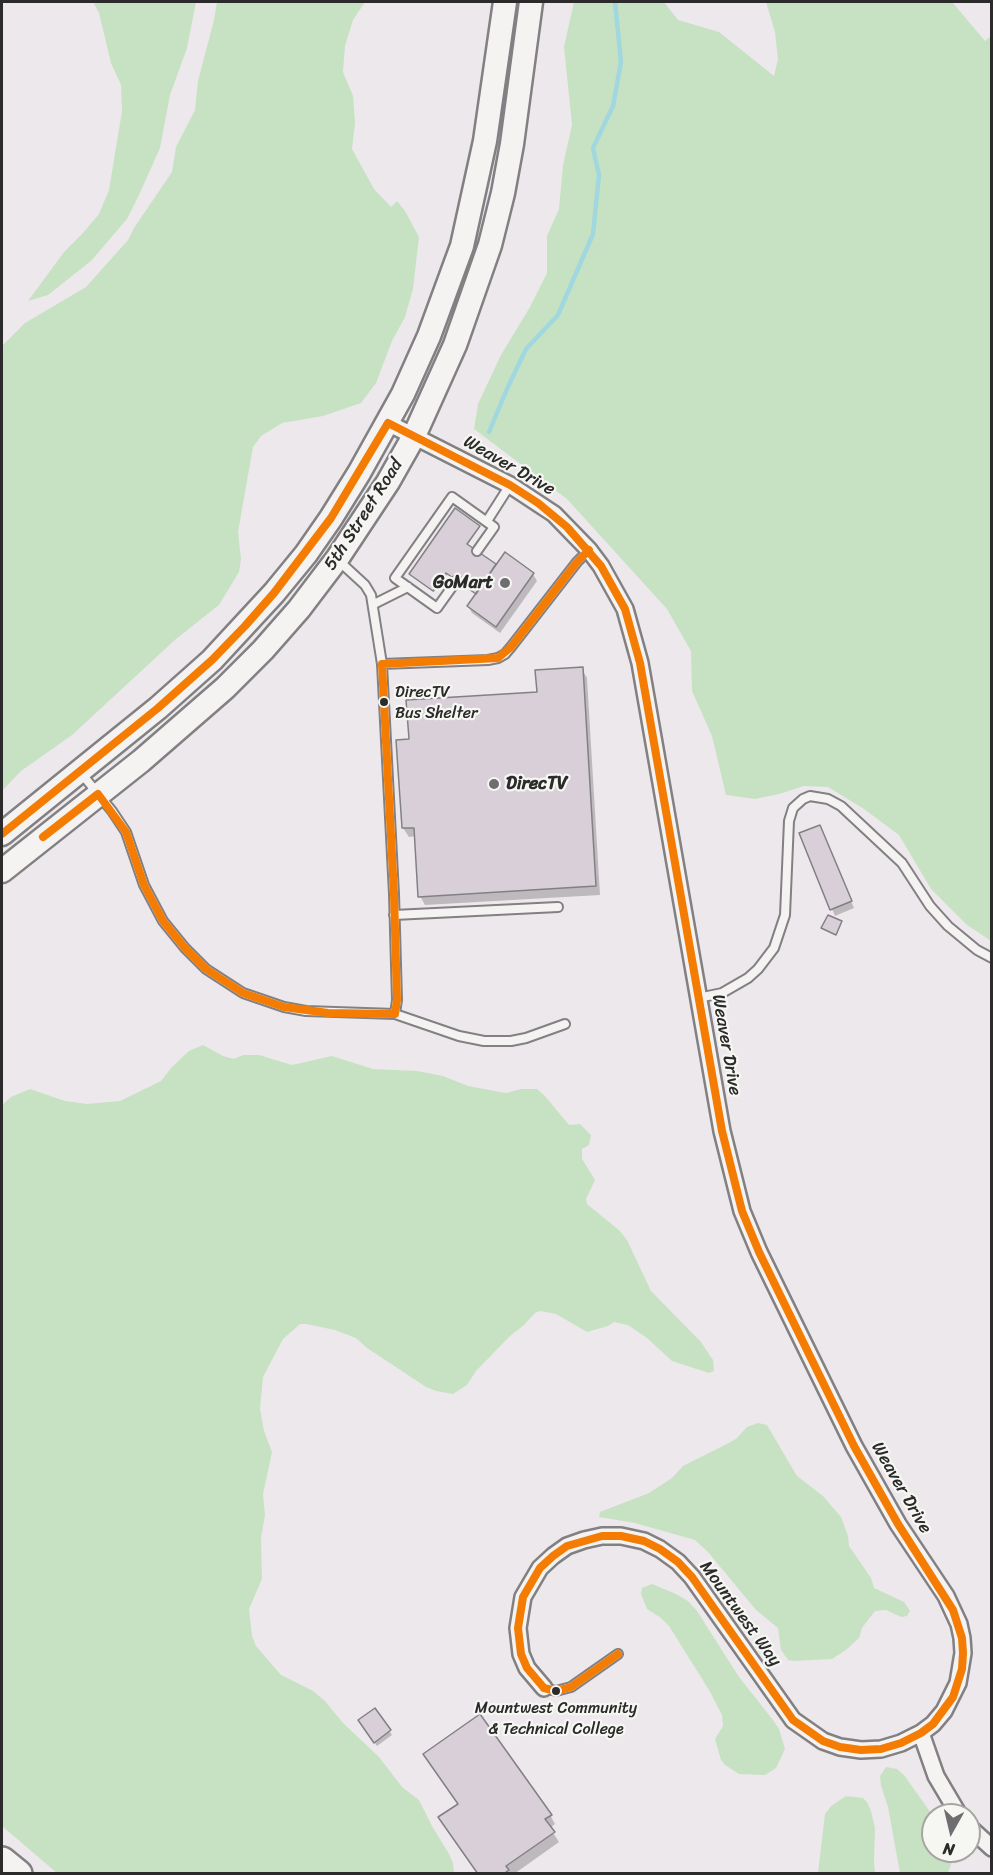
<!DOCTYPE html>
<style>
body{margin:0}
#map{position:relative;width:993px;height:1875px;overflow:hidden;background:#ede8ec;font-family:Sriracha,sans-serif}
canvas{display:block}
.frame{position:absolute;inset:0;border:3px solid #2b2b2b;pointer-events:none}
.north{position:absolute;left:921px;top:1803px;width:60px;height:60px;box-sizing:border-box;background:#f6f6f2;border:2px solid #a5a5a2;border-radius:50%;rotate:188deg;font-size:16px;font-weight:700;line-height:24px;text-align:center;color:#2b2b2b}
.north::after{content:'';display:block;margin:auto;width:21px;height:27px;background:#6f6d6f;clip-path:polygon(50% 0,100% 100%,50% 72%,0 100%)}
</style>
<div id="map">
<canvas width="993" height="1875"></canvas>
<div class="frame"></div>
<div class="north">N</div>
</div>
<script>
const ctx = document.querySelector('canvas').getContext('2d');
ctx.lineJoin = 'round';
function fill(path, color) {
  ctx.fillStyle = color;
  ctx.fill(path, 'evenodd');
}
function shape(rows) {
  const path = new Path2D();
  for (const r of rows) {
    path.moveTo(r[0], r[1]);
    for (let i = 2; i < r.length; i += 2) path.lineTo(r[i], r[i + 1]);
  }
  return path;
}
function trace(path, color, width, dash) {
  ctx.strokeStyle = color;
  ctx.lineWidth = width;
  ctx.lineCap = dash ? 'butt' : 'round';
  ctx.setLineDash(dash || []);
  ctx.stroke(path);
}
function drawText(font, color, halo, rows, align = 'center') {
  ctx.font = font + ' Sriracha,sans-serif';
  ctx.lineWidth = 4.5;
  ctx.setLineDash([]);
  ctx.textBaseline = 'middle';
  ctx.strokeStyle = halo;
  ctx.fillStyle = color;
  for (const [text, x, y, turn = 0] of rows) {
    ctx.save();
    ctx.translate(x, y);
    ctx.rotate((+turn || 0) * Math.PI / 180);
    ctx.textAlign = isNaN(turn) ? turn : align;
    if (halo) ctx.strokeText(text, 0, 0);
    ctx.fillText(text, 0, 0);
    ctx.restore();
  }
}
fill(shape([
 [93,2,196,2,187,48,170,95,160,148,139,195,127,219,91,261,48,295,28,301,64,252,82,234,99,214,109,190,122,111,121,85,111,63,99,13],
 [217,2,365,2,353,20,345,46,343,72,353,96,355,123,352,149,374,189,391,207,397,201,405,211,419,237,413,289,405,317,392,341,376,383,361,403,323,416,282,423,261,436,253,447,238,532,241,559,239,572,219,605,176,639,72,735,21,771,2,791,2,346,25,323,86,287,128,240,134,228,172,172,176,147,195,110,198,81,214,20],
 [574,2,664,2,678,20,719,32,774,76,778,59,775,32,766,2,948,2,953,3,985,41,991,36,991,941,967,925,931,889,899,835,864,809,828,787,804,786,779,794,755,799,726,795,712,736,692,691,691,651,667,609,567,499,474,429,478,404,501,355,530,307,547,273,547,236,559,209,563,165,572,125,564,47],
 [203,1045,223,1056,234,1059,243,1055,259,1055,292,1065,332,1056,373,1069,417,1071,443,1076,468,1086,495,1091,506,1093,521,1089,537,1089,545,1096,569,1125,580,1124,591,1135,589,1145,582,1149,582,1159,595,1180,586,1199,587,1204,620,1231,627,1240,651,1291,701,1342,713,1360,714,1371,709,1373,672,1361,647,1338,628,1325,614,1322,608,1326,587,1332,556,1314,540,1311,535,1313,524,1325,510,1336,476,1371,467,1385,453,1394,436,1391,426,1387,367,1348,356,1338,335,1330,306,1324,300,1324,283,1339,263,1377,260,1409,264,1431,272,1452,263,1494,265,1515,261,1538,262,1579,249,1609,252,1636,256,1646,281,1675,313,1691,325,1701,343,1723,379,1757,402,1787,419,1800,432,1826,449,1854,453,1863,454,1873,57,1873,2,1826,2,1105,11,1097,30,1089,65,1101,87,1104,120,1101,161,1081,171,1068,189,1051],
 [758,1423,767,1425,797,1476,823,1496,841,1517,848,1536,849,1546,871,1578,874,1588,904,1602,910,1611,907,1616,901,1617,886,1610,875,1611,862,1628,859,1638,846,1650,832,1659,793,1661,788,1660,781,1650,778,1628,756,1610,708,1552,695,1540,635,1523,599,1517,600,1512,649,1493,672,1478,683,1466,727,1444,737,1438,747,1427],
 [652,1584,676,1594,688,1601,697,1611,739,1677,773,1720,779,1729,785,1749,776,1768,765,1775,739,1774,725,1765,721,1760,715,1739,723,1726,722,1715,709,1690,669,1626,661,1618,647,1609,641,1594,642,1588],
 [886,1767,897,1769,904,1775,933,1816,933,1851,954,1851,954,1856,948,1873,900,1873,888,1807,881,1786,880,1776],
 [846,1796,863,1798,867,1802,871,1811,875,1828,874,1861,875,1873,818,1873,825,1814,831,1806]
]), '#c7e2c3');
fill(shape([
 [479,527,467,546,497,566,505,554,533,574,537,581,500,633,472,613,468,606,477,594,448,574,434,592,411,575],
 [582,669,587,678,600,895,425,905,420,896,416,836,409,837,403,828,410,741,538,693],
 [823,833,854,908,835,916,801,834],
 [375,1710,392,1735,377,1746,362,1724],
 [550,1815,555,1824,550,1828,559,1842,514,1874,478,1874,445,1826]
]), '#0003');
trace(shape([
 [489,432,507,389,526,349,558,315,593,234,599,175,593,148,613,106,621,62,615,2]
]), '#a1d8df', 4.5);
const building = shape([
 [455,508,480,526,467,544,496,564,476,594,446,573,433,591,409,574,455,508],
 [505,552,534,573,496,627,467,606,505,552],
 [583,667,596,886,418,897,414,828,402,828,396,740,409,739,406,700,537,692,535,670,583,667],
 [820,825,852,901,830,910,799,833,820,825],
 [828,915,842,921,836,935,821,928,828,915],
 [375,1708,391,1730,374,1743,358,1720,375,1708],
 [480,1714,552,1815,545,1819,555,1832,506,1866,509,1870,503,1874,478,1874,438,1817,458,1804,423,1754,480,1714]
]);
fill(building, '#d8cfd9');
trace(building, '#828082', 1.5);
const service = shape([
 [487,521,510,485],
 [340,562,365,585,371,595,382,664,394,894,397,1000,395,1014],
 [457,580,437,608,395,578,452,497,494,527,477,551],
 [374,604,408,587],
 [382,664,488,660,498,658,505,654,511,647,577,562,589,550],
 [81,773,112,811,126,832,144,885,163,921,185,948,206,969,243,993,284,1007,306,1011,395,1014,459,1036,484,1041,511,1041,526,1038,565,1024],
 [394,915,558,907],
 [698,998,722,993,748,978,758,969,774,948,785,915,789,821,793,808,803,799,810,796,828,799,841,806,902,863,930,906,948,926,977,950,992,958],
 [544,1688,556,1691,571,1687,618,1654]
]);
const minor = shape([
 [388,423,510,485,554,514,589,550,601,566,625,609,640,663,722,1131,742,1211,759,1252,854,1446,898,1524,946,1596,959,1624,962,1638,963,1653,958,1683,944,1711,933,1724,921,1733,901,1743,881,1749,861,1750,840,1747,823,1741,793,1720,692,1577,678,1562,660,1549,644,1541,621,1536,602,1536,584,1540,567,1546,553,1556,540,1568,523,1597,518,1628,521,1654,527,1668,544,1688],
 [921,1733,936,1776,959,1815],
 [969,1827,992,1848]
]);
const primary = shape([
 [2,834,158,708,212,660,274,593,306,554,331,518,359,473,403,394,429,336,462,246,485,141,505,2],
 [2,871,141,761,225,688,263,650,299,609,337,559,388,482,414,436,455,345,490,245,503,193,512,144,531,2]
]);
const motorway = shape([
 [2,1861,18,1874]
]);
trace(service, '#828082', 12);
trace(minor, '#828082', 20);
trace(primary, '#828082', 27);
trace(motorway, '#828082', 32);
trace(service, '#f4f3f2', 8);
trace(minor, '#f4f3f2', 15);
trace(primary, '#f4f3f2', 22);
trace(motorway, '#f4f3f2', 27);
trace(shape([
 [2,834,158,708,212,660,245,626,274,593,331,518,388,423,510,485,538,503,567,527,601,566,625,609,640,663,722,1131,742,1211,759,1252,854,1446,898,1524,953,1610,962,1638,963,1653,962,1669,953,1697,933,1724,921,1733,901,1743,881,1749,861,1750,840,1747,823,1741,793,1720,692,1577,678,1562,660,1549,644,1541,621,1536,602,1536,567,1546,553,1556,540,1568,523,1597,518,1628,521,1654,527,1668,544,1688],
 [43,837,98,794,126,832,144,885,163,921,185,948,206,969,243,993,284,1007,328,1013,395,1014,397,1000,394,894,382,664,498,658,511,647,577,562,589,550],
 [544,1688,556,1691,571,1687,618,1654]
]), '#f47c02', 8);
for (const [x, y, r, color] of [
 [505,583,6,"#6f6d6f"],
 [384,702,5,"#2b2b2b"],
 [494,784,6,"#6f6d6f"],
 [556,1691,5,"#2b2b2b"]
]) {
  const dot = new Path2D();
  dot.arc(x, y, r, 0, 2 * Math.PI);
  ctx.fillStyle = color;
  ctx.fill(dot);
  trace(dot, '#f6f6f2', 2);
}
drawText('16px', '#2b2b2b', '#f6f6f2', [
 ["DirecTV",395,693],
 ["Bus Shelter",395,714],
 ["Mountwest Community",556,1709,"center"],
 ["& Technical College",556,1730,"center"]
], 'left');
drawText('18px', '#2b2b2b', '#f6f6f2', [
 ["Weaver Drive",509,466,30],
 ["5th Street Road",364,515,-57],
 ["Weaver Drive",726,1045,80],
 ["Weaver Drive",901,1488,60],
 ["Mountwest Way",740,1614,54]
]);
drawText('bold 18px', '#2b2b2b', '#f6f6f2', [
 ["GoMart",493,583],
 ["DirecTV",506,784,"left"]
], 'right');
</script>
